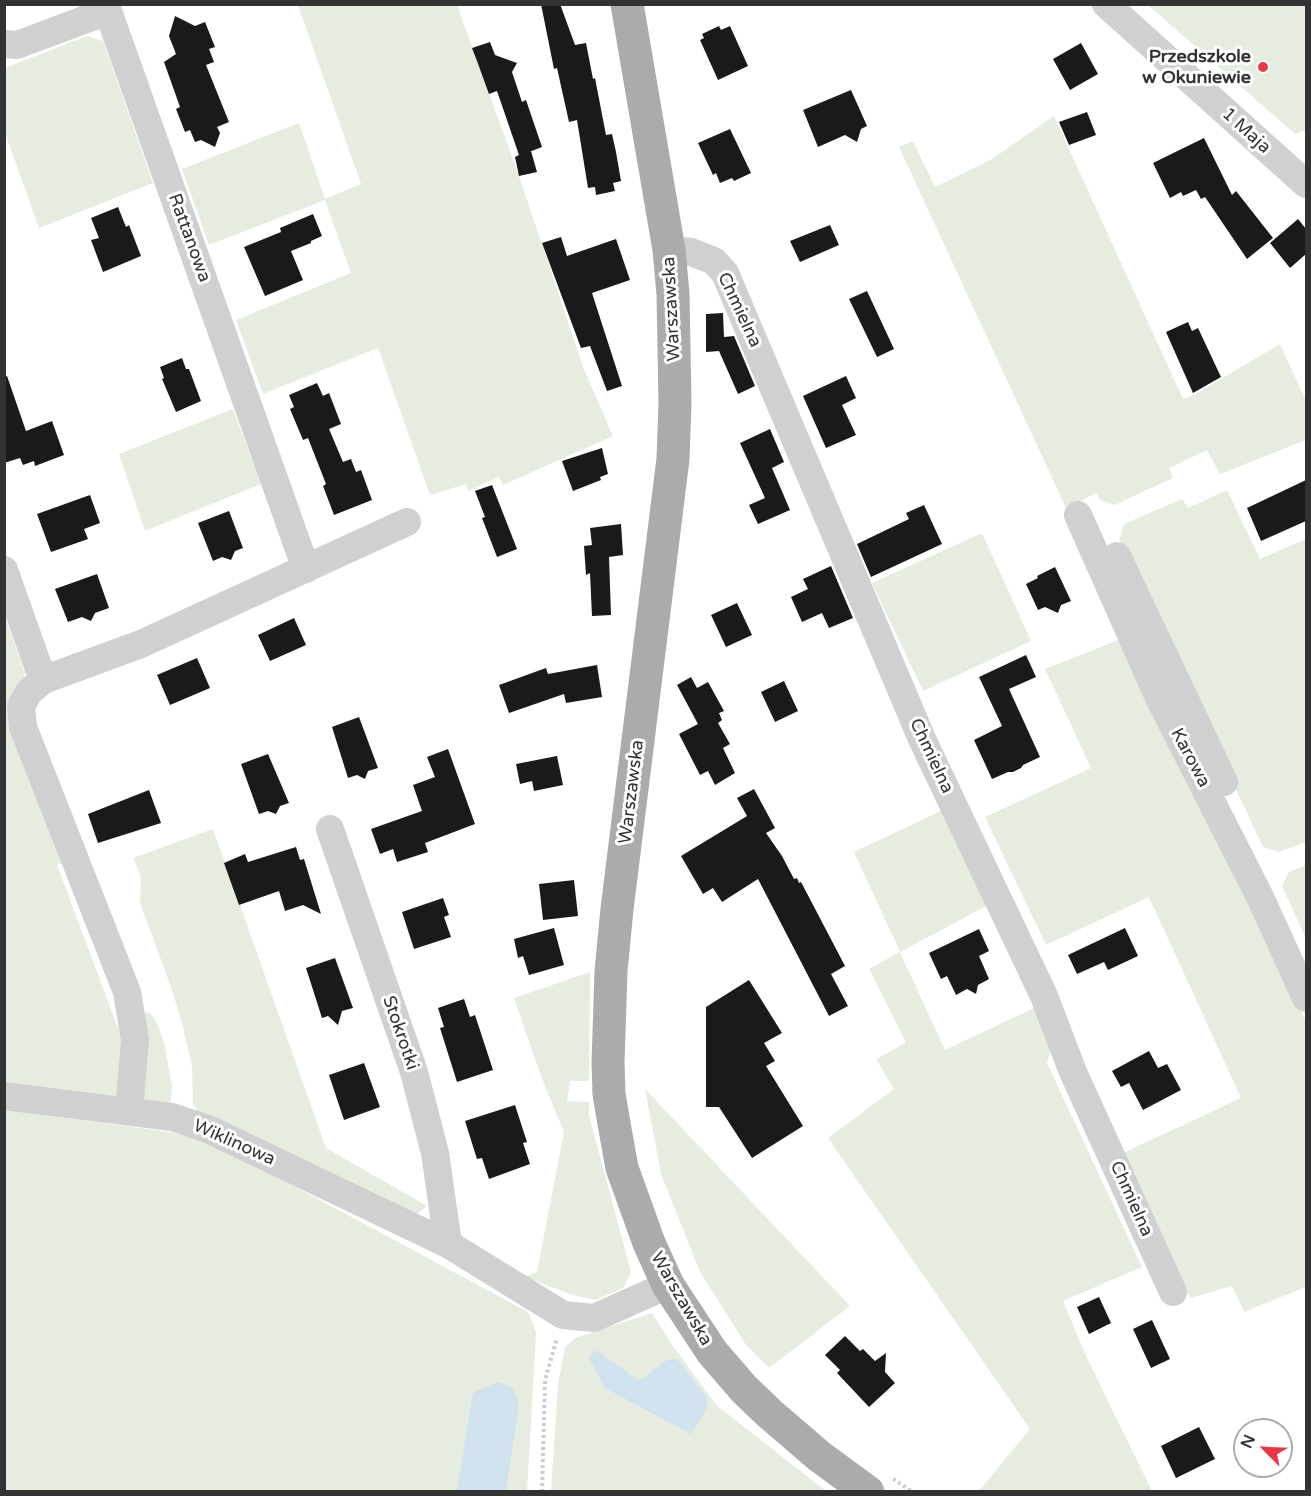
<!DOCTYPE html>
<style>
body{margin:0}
#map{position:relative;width:1311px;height:1496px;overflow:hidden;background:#fff;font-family:"Varela Round",sans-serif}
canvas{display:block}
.frame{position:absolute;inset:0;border:6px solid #333;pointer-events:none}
.north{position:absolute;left:1233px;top:1418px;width:60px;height:60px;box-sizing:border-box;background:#fff;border:2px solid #adadad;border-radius:50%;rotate:294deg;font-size:16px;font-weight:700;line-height:24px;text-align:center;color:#333}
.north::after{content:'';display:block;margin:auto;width:21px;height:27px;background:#e63946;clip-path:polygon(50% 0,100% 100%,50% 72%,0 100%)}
</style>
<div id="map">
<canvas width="1311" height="1496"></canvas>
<div class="frame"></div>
<div class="north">N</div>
</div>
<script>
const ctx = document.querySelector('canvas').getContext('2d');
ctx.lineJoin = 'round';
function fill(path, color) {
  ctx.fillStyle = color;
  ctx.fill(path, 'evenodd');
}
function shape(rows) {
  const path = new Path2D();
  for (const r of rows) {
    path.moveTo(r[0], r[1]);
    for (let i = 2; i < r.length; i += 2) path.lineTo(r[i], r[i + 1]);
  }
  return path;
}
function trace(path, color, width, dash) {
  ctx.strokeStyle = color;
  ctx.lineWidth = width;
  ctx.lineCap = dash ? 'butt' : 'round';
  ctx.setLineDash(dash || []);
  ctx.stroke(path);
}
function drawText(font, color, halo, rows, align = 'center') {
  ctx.font = font + ' "Varela Round",sans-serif';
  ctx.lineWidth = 6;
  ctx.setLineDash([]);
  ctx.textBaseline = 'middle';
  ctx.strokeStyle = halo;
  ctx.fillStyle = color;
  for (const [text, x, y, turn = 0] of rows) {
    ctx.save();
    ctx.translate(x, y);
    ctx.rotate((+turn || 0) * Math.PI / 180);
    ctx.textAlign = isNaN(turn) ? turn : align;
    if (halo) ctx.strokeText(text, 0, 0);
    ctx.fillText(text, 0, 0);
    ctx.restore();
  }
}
fill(shape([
 [298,5,457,5,519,176,583,367,613,436,503,485,499,477,468,491,466,484,430,495,378,348,263,394,236,320,351,273,325,200,209,245,182,169,299,123,325,199,361,184],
 [1148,5,1306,5,1306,130,1295,134],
 [87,36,103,41,153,183,39,228,5,133,5,68],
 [1054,116,1183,399,1194,395,1280,344,1306,401,1306,440,1220,474,1207,450,1169,468,1173,478,1115,505,1100,500,1096,493,1066,508,899,147,913,141,935,187,992,159],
 [233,409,261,484,145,531,119,454],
 [1227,490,1260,559,1306,539,1306,842,1279,852,1263,847,1119,540,1124,524,1182,499,1188,508],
 [982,533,1031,641,923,691,872,583],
 [4,614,25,673,24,682,68,861,57,865,119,1031,126,1061,121,1096,5,1082],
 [1126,637,1306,1021,1306,1287,1244,1312,1232,1286,1190,1298,1123,1153,1241,1098,1149,897,1046,945,985,817,1091,768,1045,669],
 [947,808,990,904,900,952,945,1050,1038,1006,1054,1039,1047,1063,1142,1267,1063,1301,1087,1358,1152,1491,979,1491,1030,1429,828,1138,894,1089,876,1059,906,1043,869,969,900,952,854,852],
 [213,829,326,1148,427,1206,414,1216,199,1116,193,1103,192,1066,182,1023,171,987,140,903,141,876,133,858],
 [1306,865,1306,939,1282,886,1289,872],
 [590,972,589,1081,570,1081,567,1101,589,1102,589,1115,631,1272,623,1288,595,1300,573,1295,525,1277,537,1272,564,1132,542,1079,514,998],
 [146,1012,151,1014,156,1021,164,1042,172,1086,170,1107,138,1100,144,1017],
 [645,1089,850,1306,769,1368,746,1345,700,1272,661,1174],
 [5,1110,169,1132,214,1143,528,1312,536,1332,527,1491,5,1492],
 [652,1313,673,1346,716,1405,826,1491,551,1492,558,1385,565,1347,575,1338]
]), '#e6ecdf');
fill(shape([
 [598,1351,639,1381,667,1360,677,1359,708,1400,705,1413,691,1434,605,1388,589,1358,593,1352],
 [497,1382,512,1387,519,1404,506,1491,457,1491,473,1393]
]), '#cfe2ee');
fill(shape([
 [541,4,560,4,575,45,586,43,593,79,595,78,606,135,612,134,616,152,621,181,613,183,615,191,596,195,595,187,588,188,577,120,569,122,557,68,554,69],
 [175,16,195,26,205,22,215,47,209,49,214,62,206,65,229,122,217,127,220,133,215,147,201,140,195,142,190,130,185,132,176,109,180,107,164,62,176,54,169,36],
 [719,26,721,30,730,26,748,66,718,80,700,40,704,38,702,34],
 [490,42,495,55,517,63,512,72,522,102,526,100,542,147,529,152,531,151,537,172,519,176,515,157,519,155,497,91,489,94,477,61,472,48],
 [1081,43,1098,74,1070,90,1053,59],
 [851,90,867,126,861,129,857,142,845,135,818,147,803,110],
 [1087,112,1096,135,1069,145,1059,122],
 [730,129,751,173,734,181,732,178,720,183,716,173,713,175,698,143],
 [1204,138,1232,195,1236,191,1273,238,1247,259,1205,197,1201,199,1196,190,1183,196,1181,192,1170,198,1153,163],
 [118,207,126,227,129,225,141,256,103,272,91,240,99,238,91,218],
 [313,214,322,236,311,241,311,243,291,251,303,280,265,296,244,247,281,232,280,228],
 [1298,219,1306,229,1306,254,1290,268,1270,243],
 [830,225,839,245,800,262,790,241],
 [561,237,567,256,616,239,630,280,592,293,622,386,607,391,590,346,581,348,542,243],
 [867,291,894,349,877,357,849,299],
 [723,313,724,337,734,336,755,386,738,394,719,351,706,352,706,314],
 [1188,322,1192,331,1198,328,1221,377,1193,393,1166,332],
 [182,358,186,369,189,369,201,401,176,412,162,379,164,378,160,367],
 [7,376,26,431,52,421,64,455,35,466,34,461,23,465,20,458,4,463,4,377],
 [846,376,856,398,842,405,856,435,826,448,803,396],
 [317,383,323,396,329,393,341,424,329,429,343,462,351,459,356,472,361,470,372,500,334,515,323,486,326,484,308,438,303,440,290,409,294,407,289,395],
 [770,429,784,462,772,468,790,510,758,524,749,505,765,498,740,443],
 [602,448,608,474,600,477,601,480,573,491,562,461],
 [1306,480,1306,521,1261,541,1247,508],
 [492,485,517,549,497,557,482,518,485,517,475,491],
 [90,495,100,523,84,529,88,539,51,552,37,514],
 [924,505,942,544,871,577,857,544,909,519,906,513],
 [229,511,243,548,235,551,231,560,222,557,213,561,198,523],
 [621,524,623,555,609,557,611,615,592,616,590,573,586,575,584,546,592,545,590,528],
 [831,566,853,618,829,628,822,613,802,622,791,597,808,589,803,579],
 [1055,567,1071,601,1061,605,1058,613,1045,607,1038,610,1026,584,1038,578,1037,576],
 [97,574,109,608,95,613,91,621,82,617,68,622,55,589],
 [737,603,752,635,726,647,711,615],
 [294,618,306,645,270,661,258,635],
 [1026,655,1036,677,1009,689,1040,757,1023,765,1021,768,1013,772,1008,772,992,779,974,740,1002,726,979,677],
 [197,658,210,688,170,705,157,675],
 [597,665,602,697,566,703,564,694,509,713,499,685,546,668,548,674],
 [691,677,697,688,708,682,724,711,719,713,722,720,718,723,730,744,723,748,735,773,715,785,708,771,700,775,679,734,698,724,677,685],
 [784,681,798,711,775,722,761,692],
 [359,717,378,768,368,771,365,779,357,775,348,778,332,727],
 [448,749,475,824,425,843,428,852,397,862,393,849,380,854,371,829,422,811,413,785,435,777,427,757],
 [268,754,289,803,280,806,276,814,268,811,259,814,241,764],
 [557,756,563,785,534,791,532,781,520,784,516,764],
 [754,789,775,828,766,833,782,856,794,879,797,878,799,883,801,882,845,966,831,974,848,1006,829,1016,758,879,722,902,713,888,703,894,681,856,747,816,737,798],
 [149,790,161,823,98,843,88,814],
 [296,847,300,860,304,859,321,914,303,905,285,911,279,891,239,905,224,863,245,854,248,862],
 [574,880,578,916,543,920,539,884],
 [443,898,449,915,444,917,451,937,414,949,402,912],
 [554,928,564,965,529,975,523,956,518,958,514,939],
 [1125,928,1138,956,1108,970,1104,962,1077,974,1068,955],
 [979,929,989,951,979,956,989,979,978,985,976,994,967,989,956,995,947,976,941,979,929,953],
 [335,958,353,1008,342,1011,338,1025,328,1016,322,1018,306,968],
 [749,980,782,1033,764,1043,775,1061,766,1066,803,1126,752,1158,719,1107,706,1107,706,1007],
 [464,999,470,1017,475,1015,493,1070,457,1082,440,1028,444,1027,438,1008],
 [1149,1051,1158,1068,1167,1064,1181,1090,1143,1110,1129,1083,1121,1087,1112,1071],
 [364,1063,380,1107,344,1120,329,1075],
 [515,1105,527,1142,523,1143,530,1164,489,1179,482,1158,477,1159,465,1121],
 [1099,1297,1111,1323,1089,1334,1077,1307],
 [1152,1320,1170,1359,1151,1368,1133,1329],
 [845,1336,860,1351,863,1349,875,1361,886,1353,885,1372,895,1383,869,1407,837,1373,840,1370,825,1355],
 [1199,1427,1215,1459,1176,1478,1161,1446]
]), '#1a1a1a');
trace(shape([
 [893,1479,913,1492],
 [542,1492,545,1380,557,1338]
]), '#cdcdcd', 4, [3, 3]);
trace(shape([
 [1106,4,1306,184],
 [4,44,17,45,108,11,306,569],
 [669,250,691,252,714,261,725,273,922,739,1044,996,1073,1072,1173,1292],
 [1078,515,1160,700,1260,897,1306,998],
 [1117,556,1224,782],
 [4,570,43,680],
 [330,829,414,1072,435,1153,448,1244],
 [4,1096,172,1117,208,1129,448,1244,563,1315,594,1318,668,1285],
 [129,1111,135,1040,127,992,23,727,21,706,29,692,43,680,141,644,407,522]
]), '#d0d0d0', 28);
trace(shape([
 [627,4,669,250,673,294,675,403,673,459,617,909,611,971,608,1063,609,1094,615,1129,622,1168,649,1243,668,1285,712,1352,744,1389,769,1413,819,1456,868,1492]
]), '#ababab', 33);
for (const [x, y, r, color] of [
 [1263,67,6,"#e63946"]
]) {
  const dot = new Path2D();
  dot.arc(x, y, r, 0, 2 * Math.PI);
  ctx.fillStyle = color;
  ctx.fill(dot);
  trace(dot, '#fff', 2);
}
drawText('bold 18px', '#333', '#fff', [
 ["Przedszkole",1251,57],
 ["w Okuniewie",1251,78]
], 'right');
drawText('18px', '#333', '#fff', [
 ["1 Maja",1246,131,42],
 ["Rattanowa",189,238,70],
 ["Warszawska",672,309,-93],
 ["Chmielna",739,310,65],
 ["Chmielna",931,756,65],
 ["Karowa",1190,758,62],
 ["Warszawska",632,792,-83],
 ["Stokrotki",400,1033,71],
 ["Wiklinowa",234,1143,24],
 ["Chmielna",1131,1199,66],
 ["Warszawska",681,1299,60]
]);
</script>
